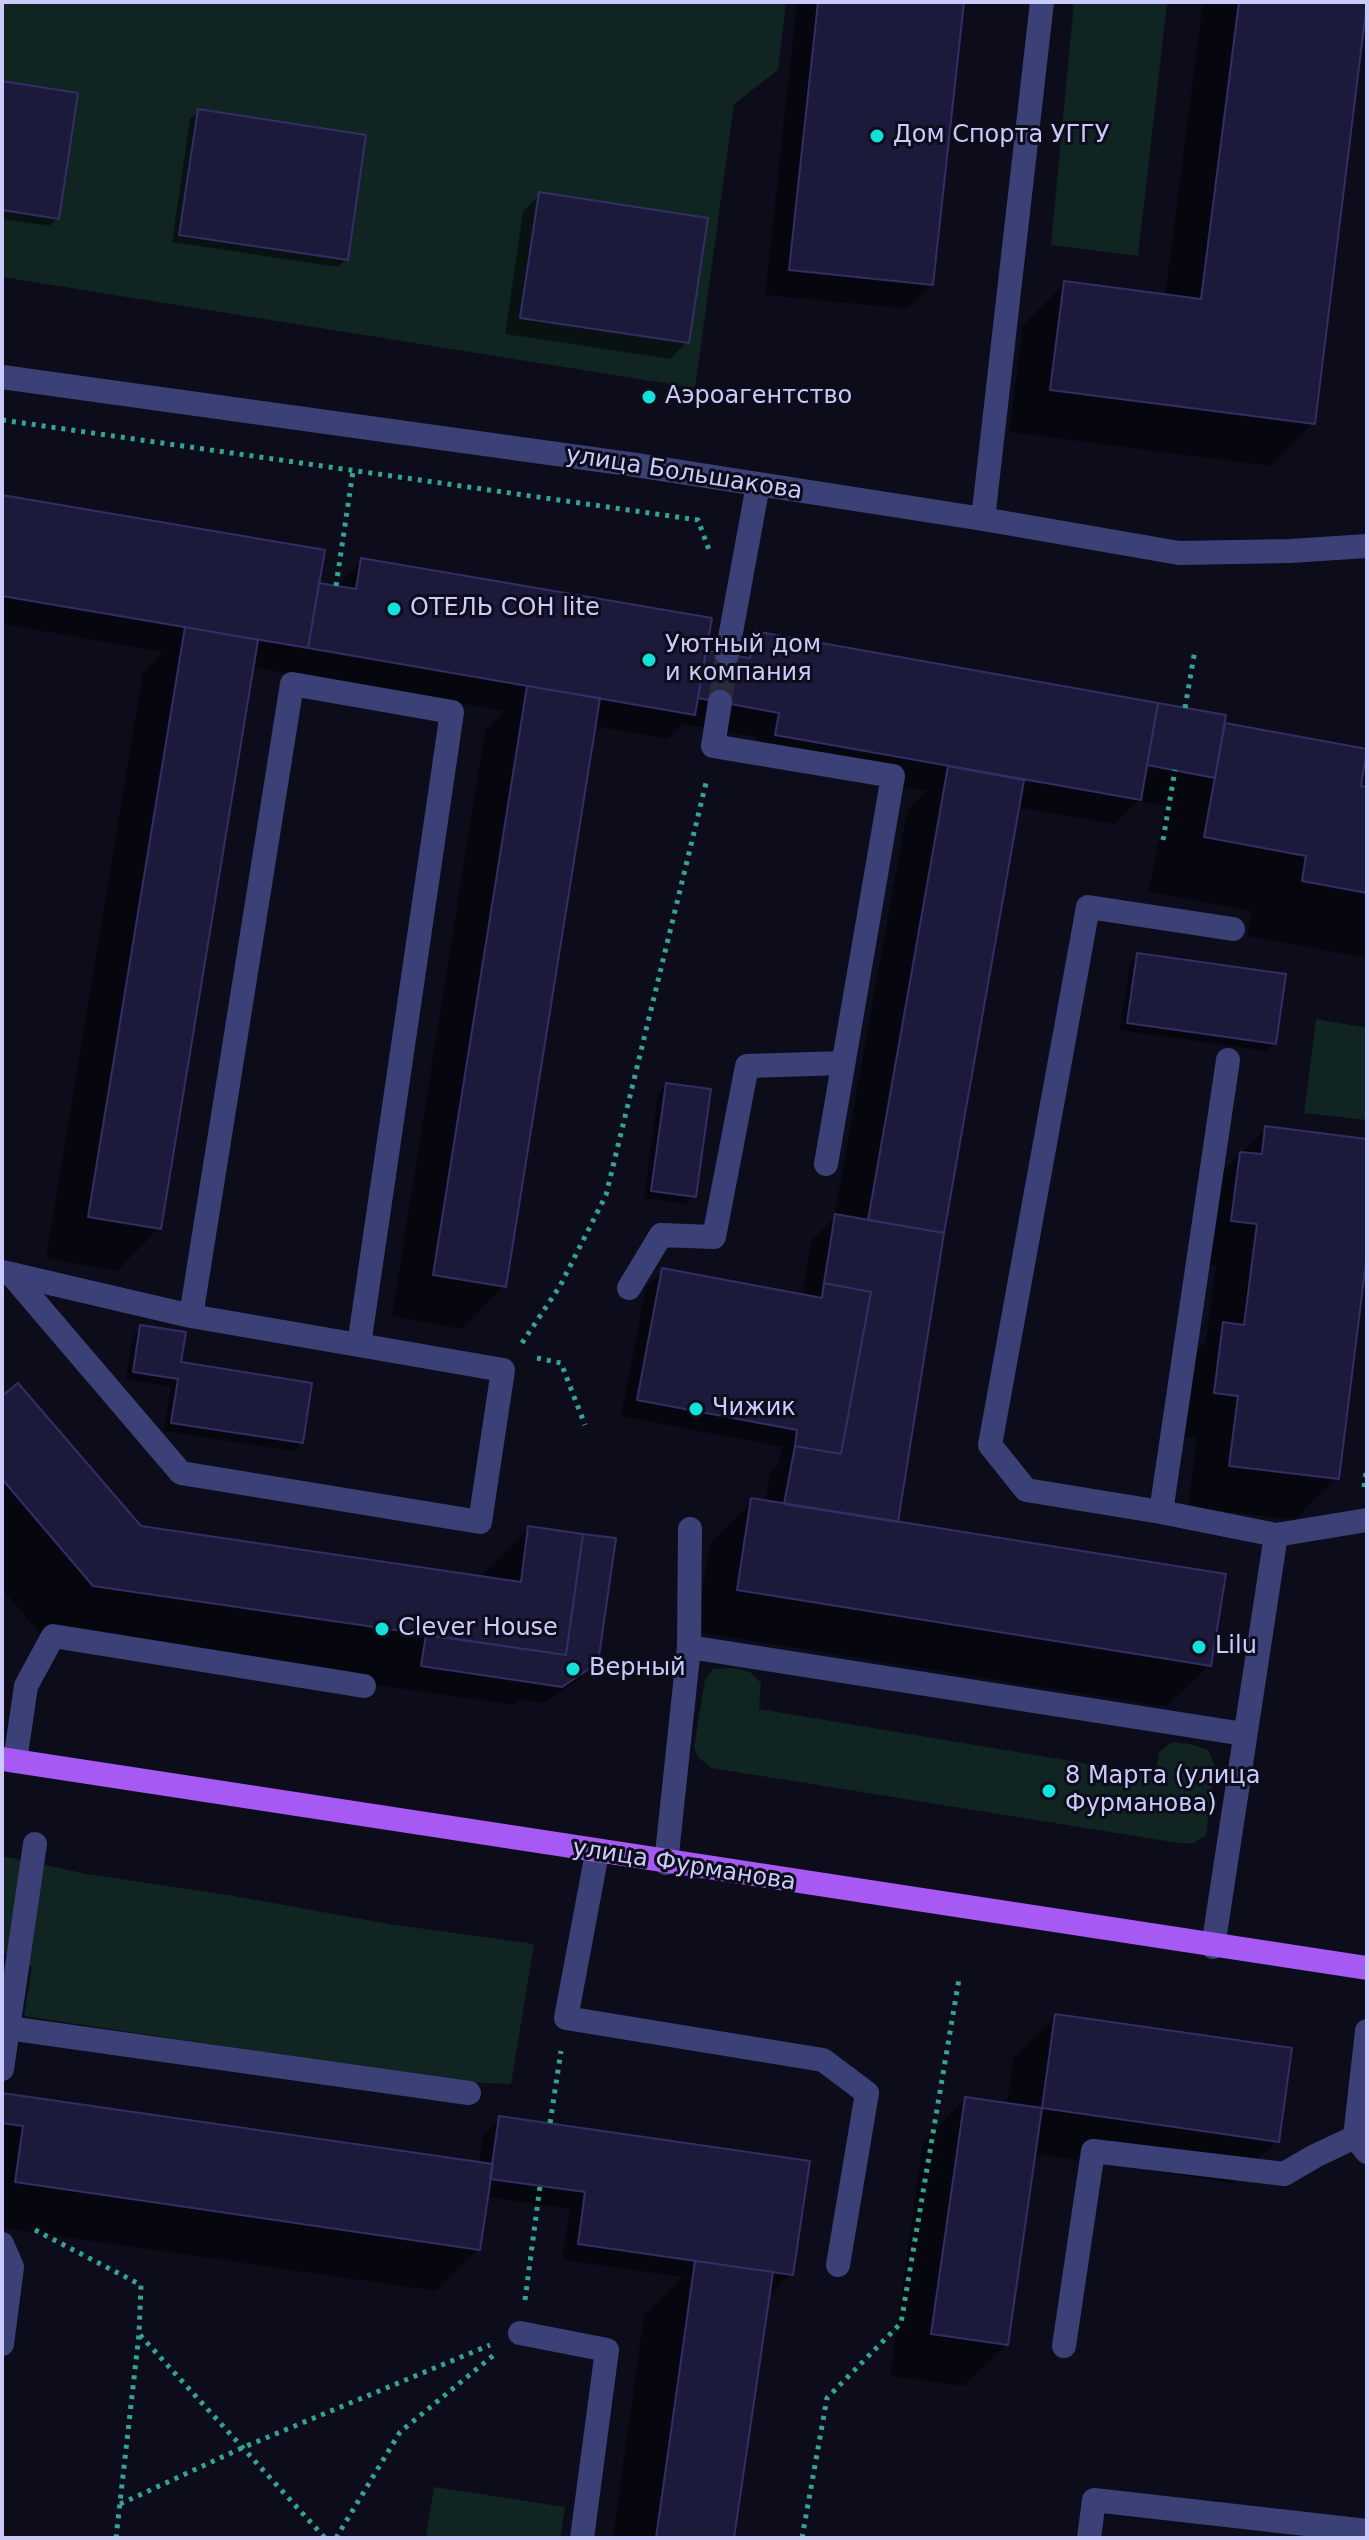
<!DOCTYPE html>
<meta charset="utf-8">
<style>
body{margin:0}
#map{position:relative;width:1369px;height:2540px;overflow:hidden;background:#0d0c1b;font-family:"DejaVu Sans",sans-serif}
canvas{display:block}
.frame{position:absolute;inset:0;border:4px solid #cbcbfb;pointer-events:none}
</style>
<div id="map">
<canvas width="1369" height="2540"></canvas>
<div class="frame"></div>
</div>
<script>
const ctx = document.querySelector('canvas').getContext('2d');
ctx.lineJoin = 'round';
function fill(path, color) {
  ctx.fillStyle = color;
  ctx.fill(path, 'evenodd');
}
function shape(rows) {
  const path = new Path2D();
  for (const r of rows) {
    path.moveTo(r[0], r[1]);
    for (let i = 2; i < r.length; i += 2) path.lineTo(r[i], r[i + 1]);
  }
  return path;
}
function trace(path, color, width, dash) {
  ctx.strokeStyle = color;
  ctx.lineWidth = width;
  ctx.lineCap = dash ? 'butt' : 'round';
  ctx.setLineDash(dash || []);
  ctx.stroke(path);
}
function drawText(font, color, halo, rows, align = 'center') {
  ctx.font = font + ' "DejaVu Sans",sans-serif';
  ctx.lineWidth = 6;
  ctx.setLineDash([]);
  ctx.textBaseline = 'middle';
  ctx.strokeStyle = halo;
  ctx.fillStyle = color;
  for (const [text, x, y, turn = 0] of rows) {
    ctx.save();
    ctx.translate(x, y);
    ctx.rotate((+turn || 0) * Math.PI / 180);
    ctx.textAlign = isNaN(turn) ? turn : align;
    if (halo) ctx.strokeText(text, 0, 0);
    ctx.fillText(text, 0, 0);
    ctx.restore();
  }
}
fill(shape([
 [2,2,786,2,778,70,734,104,695,388,2,277],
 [1074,2,1167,4,1138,256,1051,245],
 [1316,1019,1367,1028,1367,1120,1304,1113],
 [733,1668,750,1672,761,1683,759,1709,1155,1775,1159,1752,1173,1742,1190,1744,1208,1750,1215,1766,1206,1835,1194,1843,1179,1843,712,1768,699,1758,694,1748,705,1679,713,1669],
 [2,1856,87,1874,234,1896,389,1924,534,1944,511,2084,460,2082,24,2016,32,1967,2,1952],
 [434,2487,565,2507,560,2538,426,2538]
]), '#102521');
fill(shape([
 [797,2,962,2,932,284,907,309,765,295],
 [1203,2,1367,2,1313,423,1270,466,1009,432,1023,325,1065,283,1165,296],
 [2,83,57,218,49,226,2,219],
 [198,111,346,259,338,267,172,242,190,119],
 [540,194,687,342,670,359,505,334,523,211],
 [2,497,336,588,362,560,704,652,731,657,755,633,1365,751,1359,788,1367,789,1367,958,1247,936,1252,911,1149,892,1165,806,1137,801,1114,824,1017,807,942,1233,896,1524,1209,1665,1166,1707,696,1632,710,1543,752,1501,765,1503,770,1473,778,1465,782,1447,621,1416,646,1287,663,1270,802,1296,811,1241,834,1218,907,811,926,791,752,760,756,737,683,724,668,739,594,726,504,1286,462,1329,392,1316,485,730,504,711,251,667,159,1228,117,1271,46,1258,143,672,163,652,2,624],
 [1138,955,1274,1043,1266,1051,1120,1030,1130,963],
 [666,1085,694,1196,686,1204,644,1198,658,1093],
 [1266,1128,1367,1141,1367,1238,1337,1478,1294,1520,1188,1507,1197,1438,1172,1435,1181,1367,1206,1341,1216,1266,1190,1263,1198,1196],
 [141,1327,179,1364,301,1443,293,1451,164,1431,171,1387,126,1379,133,1336],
 [2,1399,140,1528,479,1578,529,1528,596,1662,579,1680,543,1703,519,1699,513,1705,42,1636,2,1589],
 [1056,2016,1277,2141,1234,2183,1033,2154,1007,2344,964,2386,890,2376,923,2142,965,2099,1007,2105,1013,2058],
 [2,2095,479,2164,483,2135,500,2119,791,2274,774,2291,768,2290,732,2538,613,2538,644,2315,682,2277,562,2260,570,2209,486,2197,478,2249,436,2291,2,2228]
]), '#0007');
const building = shape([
 [818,2,964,2,933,285,789,270,818,2],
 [1239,2,1367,2,1315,424,1050,390,1064,281,1201,299,1239,2],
 [2,81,78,93,59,219,2,210,2,81],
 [198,109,366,135,348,260,179,235,198,109],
 [539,192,708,218,689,343,520,318,539,192],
 [2,495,325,550,308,648,2,596,2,495],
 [361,558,712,618,695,715,308,648,319,583,356,589,361,558],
 [185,627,258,640,161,1229,88,1217,185,627],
 [754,631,1158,703,1141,800,775,735,779,713,698,698,706,651,750,658,754,631],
 [527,686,600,698,506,1287,433,1275,527,686],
 [1158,703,1226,715,1215,778,1147,765,1158,703],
 [1225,723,1367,749,1361,786,1367,787,1367,893,1302,881,1306,856,1204,837,1225,723],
 [948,766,1024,780,944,1233,868,1220,948,766],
 [1137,953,1286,974,1276,1044,1127,1023,1137,953],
 [666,1083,711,1089,696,1197,651,1191,666,1083],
 [1265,1126,1367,1139,1367,1254,1339,1479,1229,1466,1238,1396,1214,1393,1223,1322,1244,1325,1257,1224,1231,1221,1240,1152,1262,1154,1265,1126],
 [835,1214,944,1233,898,1522,784,1504,795,1446,841,1454,871,1292,824,1283,835,1214],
 [662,1268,822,1298,824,1283,871,1292,841,1454,795,1446,797,1430,637,1400,662,1268],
 [140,1325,186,1332,181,1362,312,1383,303,1443,171,1423,178,1379,133,1372,140,1325],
 [18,1383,141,1526,521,1582,528,1526,583,1534,566,1655,93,1586,2,1479,2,1396,18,1383],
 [751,1498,1226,1574,1211,1666,737,1590,751,1498],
 [583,1534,616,1538,598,1663,562,1687,421,1666,426,1635,566,1655,583,1534],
 [1055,2014,1292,2048,1279,2142,1042,2108,1055,2014],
 [2,2093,493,2164,480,2250,15,2182,23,2126,2,2123,2,2093],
 [965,2097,1042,2108,1008,2345,931,2334,965,2097],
 [499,2116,810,2161,793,2275,578,2244,585,2192,490,2179,499,2116],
 [695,2261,773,2272,734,2538,656,2538,695,2261]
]);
fill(building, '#1c1a3b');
trace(building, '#322e65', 2);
trace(shape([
 [720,702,727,654]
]), '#2a293d', 24, [24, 12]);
trace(shape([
 [2,420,698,520,709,550],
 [336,586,353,471],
 [1185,708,1195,650],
 [1163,840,1175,770],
 [522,1343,560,1286,606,1195,707,779],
 [537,1358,561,1363,585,1425],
 [1364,1487,1367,1467],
 [550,2123,561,2051],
 [35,2230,141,2285,139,2334,116,2538],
 [525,2300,540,2186],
 [140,2335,325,2538],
 [120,2504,244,2447,490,2345],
 [336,2538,400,2432,495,2354],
 [802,2538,827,2398,901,2323,959,1979]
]), '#35a48f', 5, [4, 6]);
trace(shape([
 [2,377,636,465,983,519,1179,553,1290,551,1367,546],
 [983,519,1042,2],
 [727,654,758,485],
 [720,702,713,746,893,776,826,1164],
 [1233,929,1088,907,990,1445,1026,1490,1161,1512,1276,1535,1367,1520],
 [2,1272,11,1274,191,1316,503,1370,480,1522,181,1473,11,1274],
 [629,1288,661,1235,714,1237,747,1066,843,1063],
 [191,1316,292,684,452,712,359,1345],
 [1161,1512,1228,1060],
 [689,1647,1244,1734],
 [15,1761,26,1686,53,1636,364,1686],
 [597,1853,566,2018,823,2060,867,2093,838,2265],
 [666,1863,689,1647,690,1529],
 [1213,1947,1276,1535],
 [8,2028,469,2093],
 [2,2069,35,1844],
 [1355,2137,1367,2031],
 [2,2244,12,2267,2,2344],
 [520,2333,607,2350,582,2538],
 [1064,2346,1093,2151,1284,2174,1315,2156,1355,2137,1367,2152],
 [1089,2538,1094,2500,1367,2531]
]), '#3b4077', 24);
trace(shape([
 [2,1759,1367,1968]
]), '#a65af3', 24);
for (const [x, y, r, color] of [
 [877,136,8,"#11e1db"],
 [649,397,8,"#11e1db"],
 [394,609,8,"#11e1db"],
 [649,660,8,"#11e1db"],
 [696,1409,8,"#11e1db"],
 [382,1629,8,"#11e1db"],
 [1199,1647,8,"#11e1db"],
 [573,1669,8,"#11e1db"],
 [1049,1791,8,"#11e1db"]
]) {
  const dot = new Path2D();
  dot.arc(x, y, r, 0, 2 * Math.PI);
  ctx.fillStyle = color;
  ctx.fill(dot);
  trace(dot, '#0d0c1b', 3);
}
drawText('24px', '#cbcbfb', '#0d0c1b', [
 ["Дом Спорта УГГУ",893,136],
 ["Аэроагентство",665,397],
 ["ОТЕЛЬ СОН lite",410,609],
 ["Уютный дом",665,646],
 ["и компания",665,674],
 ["Чижик",712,1409],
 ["Clever House",398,1629],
 ["Lilu",1215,1647],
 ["Верный",589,1669],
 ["8 Марта (улица",1065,1777],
 ["Фурманова)",1065,1805]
], 'left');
drawText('24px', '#cbcbfb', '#0d0c1b', [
 ["улица Большакова",684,474,9],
 ["улица Фурманова",684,1866,9]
]);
</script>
